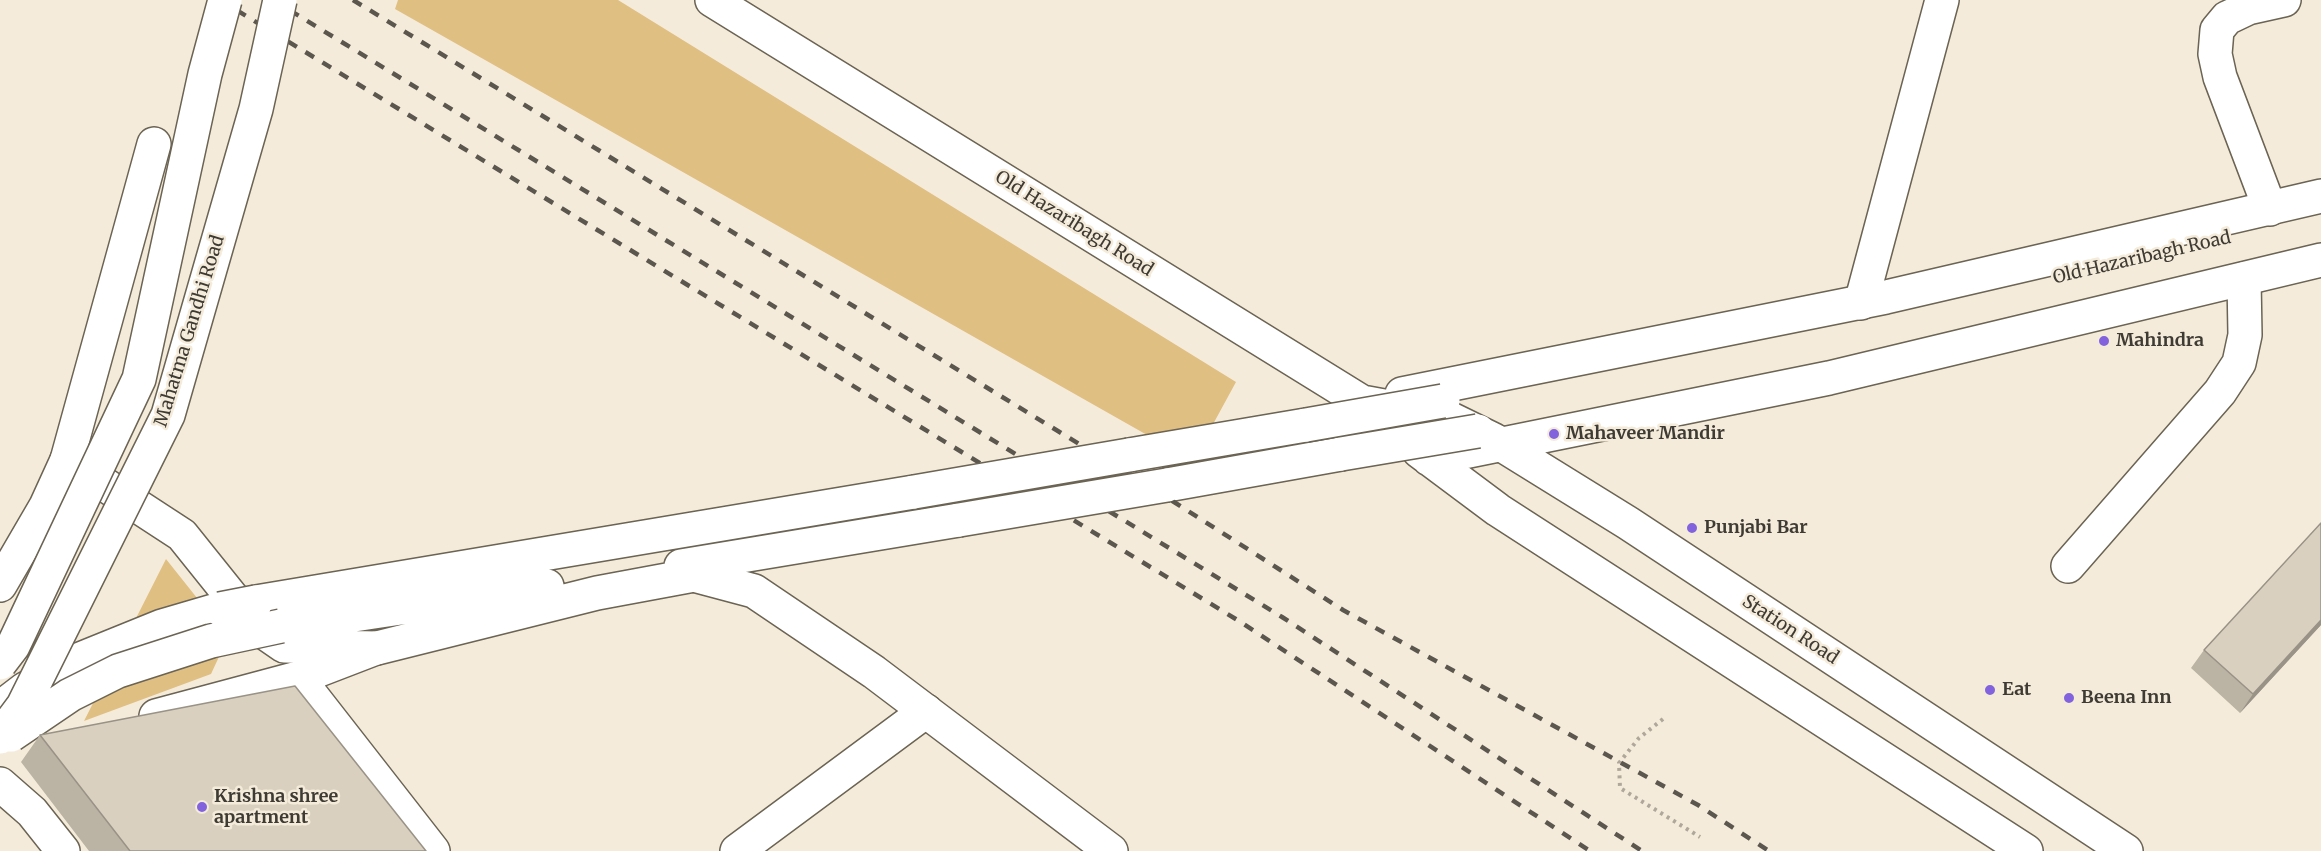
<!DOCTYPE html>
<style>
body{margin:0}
canvas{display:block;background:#f5ebda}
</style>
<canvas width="2321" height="851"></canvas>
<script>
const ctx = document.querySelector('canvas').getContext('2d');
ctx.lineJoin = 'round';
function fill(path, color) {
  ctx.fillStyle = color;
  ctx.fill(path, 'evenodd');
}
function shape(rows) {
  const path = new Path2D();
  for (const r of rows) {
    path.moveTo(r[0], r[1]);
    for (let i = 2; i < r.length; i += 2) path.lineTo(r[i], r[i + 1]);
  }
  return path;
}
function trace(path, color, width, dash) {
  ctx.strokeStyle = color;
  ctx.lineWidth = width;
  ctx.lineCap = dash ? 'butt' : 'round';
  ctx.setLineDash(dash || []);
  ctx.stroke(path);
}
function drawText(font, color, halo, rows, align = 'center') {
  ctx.font = font + ' Merriweather,serif';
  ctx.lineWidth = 5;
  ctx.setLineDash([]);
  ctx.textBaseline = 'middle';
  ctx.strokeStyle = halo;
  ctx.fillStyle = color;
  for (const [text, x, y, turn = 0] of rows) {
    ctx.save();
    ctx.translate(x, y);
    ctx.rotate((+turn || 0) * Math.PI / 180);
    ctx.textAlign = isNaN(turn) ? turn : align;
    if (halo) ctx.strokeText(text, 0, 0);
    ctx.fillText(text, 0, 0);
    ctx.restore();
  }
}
fill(shape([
 [398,0,618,0,1236,382,1193,461,395,9],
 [166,559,201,603,224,646,211,674,84,721]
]), '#e0bf82');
const street = shape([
 [2270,209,2220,77,2215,54,2217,30,2227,18,2248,8,2284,0],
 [1861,303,1942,0],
 [67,460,154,144],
 [2068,566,2220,392,2239,363,2245,335,2244,279],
 [298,678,433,851],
 [156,716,298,678,376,648],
 [0,784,32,812,63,851],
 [737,851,926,711]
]);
const secondary = shape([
 [712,0,1362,402,1449,418,1494,440,1628,523,2126,851],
 [1402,394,1886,297,2321,196],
 [1419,451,1498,510,2026,851],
 [1129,455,1306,425],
 [1429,459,1829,378,2321,260],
 [1167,485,1341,454],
 [681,566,959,520],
 [0,585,46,506,67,460,182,535,255,626,284,646,377,648,597,593,694,575,754,591,874,672,1111,851],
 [256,602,914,492],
 [281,626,547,586],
 [0,708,25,689,78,660,162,626,220,609]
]);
trace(street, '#6b6353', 36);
trace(secondary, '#6b6353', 36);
trace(shape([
 [1663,719,1639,738,1619,763,1620,788,1700,837]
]), '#afa79a', 4, [3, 4.5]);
trace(street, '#fff', 33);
trace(secondary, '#fff', 33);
trace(shape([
 [220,0,1239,621,1590,851],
 [273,0,1282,617,1642,851],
 [353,0,1174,502,1343,610,1698,805,1769,851]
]), '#5b574f', 4.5, [10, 10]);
const secondaryBridge = shape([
 [1306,425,1443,401],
 [1341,454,1478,431],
 [914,492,1129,455],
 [959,520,1167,485],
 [220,609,256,602],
 [0,663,13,646,139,379,205,74,225,0],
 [11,735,70,695,118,671,211,641,281,626],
 [0,737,23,706,168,415,256,109,280,0]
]);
trace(secondaryBridge, '#6b6353', 36, []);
trace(secondaryBridge, '#fff', 33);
fill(shape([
 [2321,625,2240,713,2191,668,2204,650],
 [40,735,426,851,89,851,21,762]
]), '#bbb3a4');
fill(shape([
 [2321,620,2321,625,2240,713,2253,694]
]), '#999286');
const building = shape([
 [2321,523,2321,620,2253,694,2204,650,2321,523],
 [295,686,426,851,130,851,40,735,295,686]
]);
fill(building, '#dad0bf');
trace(building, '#999286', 1.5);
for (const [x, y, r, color] of [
 [2104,341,6,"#8362dd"],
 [1554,434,6,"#8362dd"],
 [1692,528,6,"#8362dd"],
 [1990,690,6,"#8362dd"],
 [2069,698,6,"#8362dd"],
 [202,807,6,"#8362dd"]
]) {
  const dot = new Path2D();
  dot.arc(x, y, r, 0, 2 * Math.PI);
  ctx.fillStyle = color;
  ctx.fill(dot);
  trace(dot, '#f5ebda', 2);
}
drawText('18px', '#3e3b34', '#f5ebda', [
 ["Old Hazaribagh Road",1074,224,32],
 ["Old Hazaribagh Road",2142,258,-13],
 ["Mahatma Gandhi Road",190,331,-73],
 ["Station Road",1790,630,33]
]);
drawText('bold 18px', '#3e3b34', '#f5ebda', [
 ["Mahindra",2116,341],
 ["Mahaveer Mandir",1566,434],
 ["Punjabi Bar",1704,528],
 ["Eat",2002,690],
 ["Beena Inn",2081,698],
 ["Krishna shree",214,797],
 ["apartment",214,818]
], 'left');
</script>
